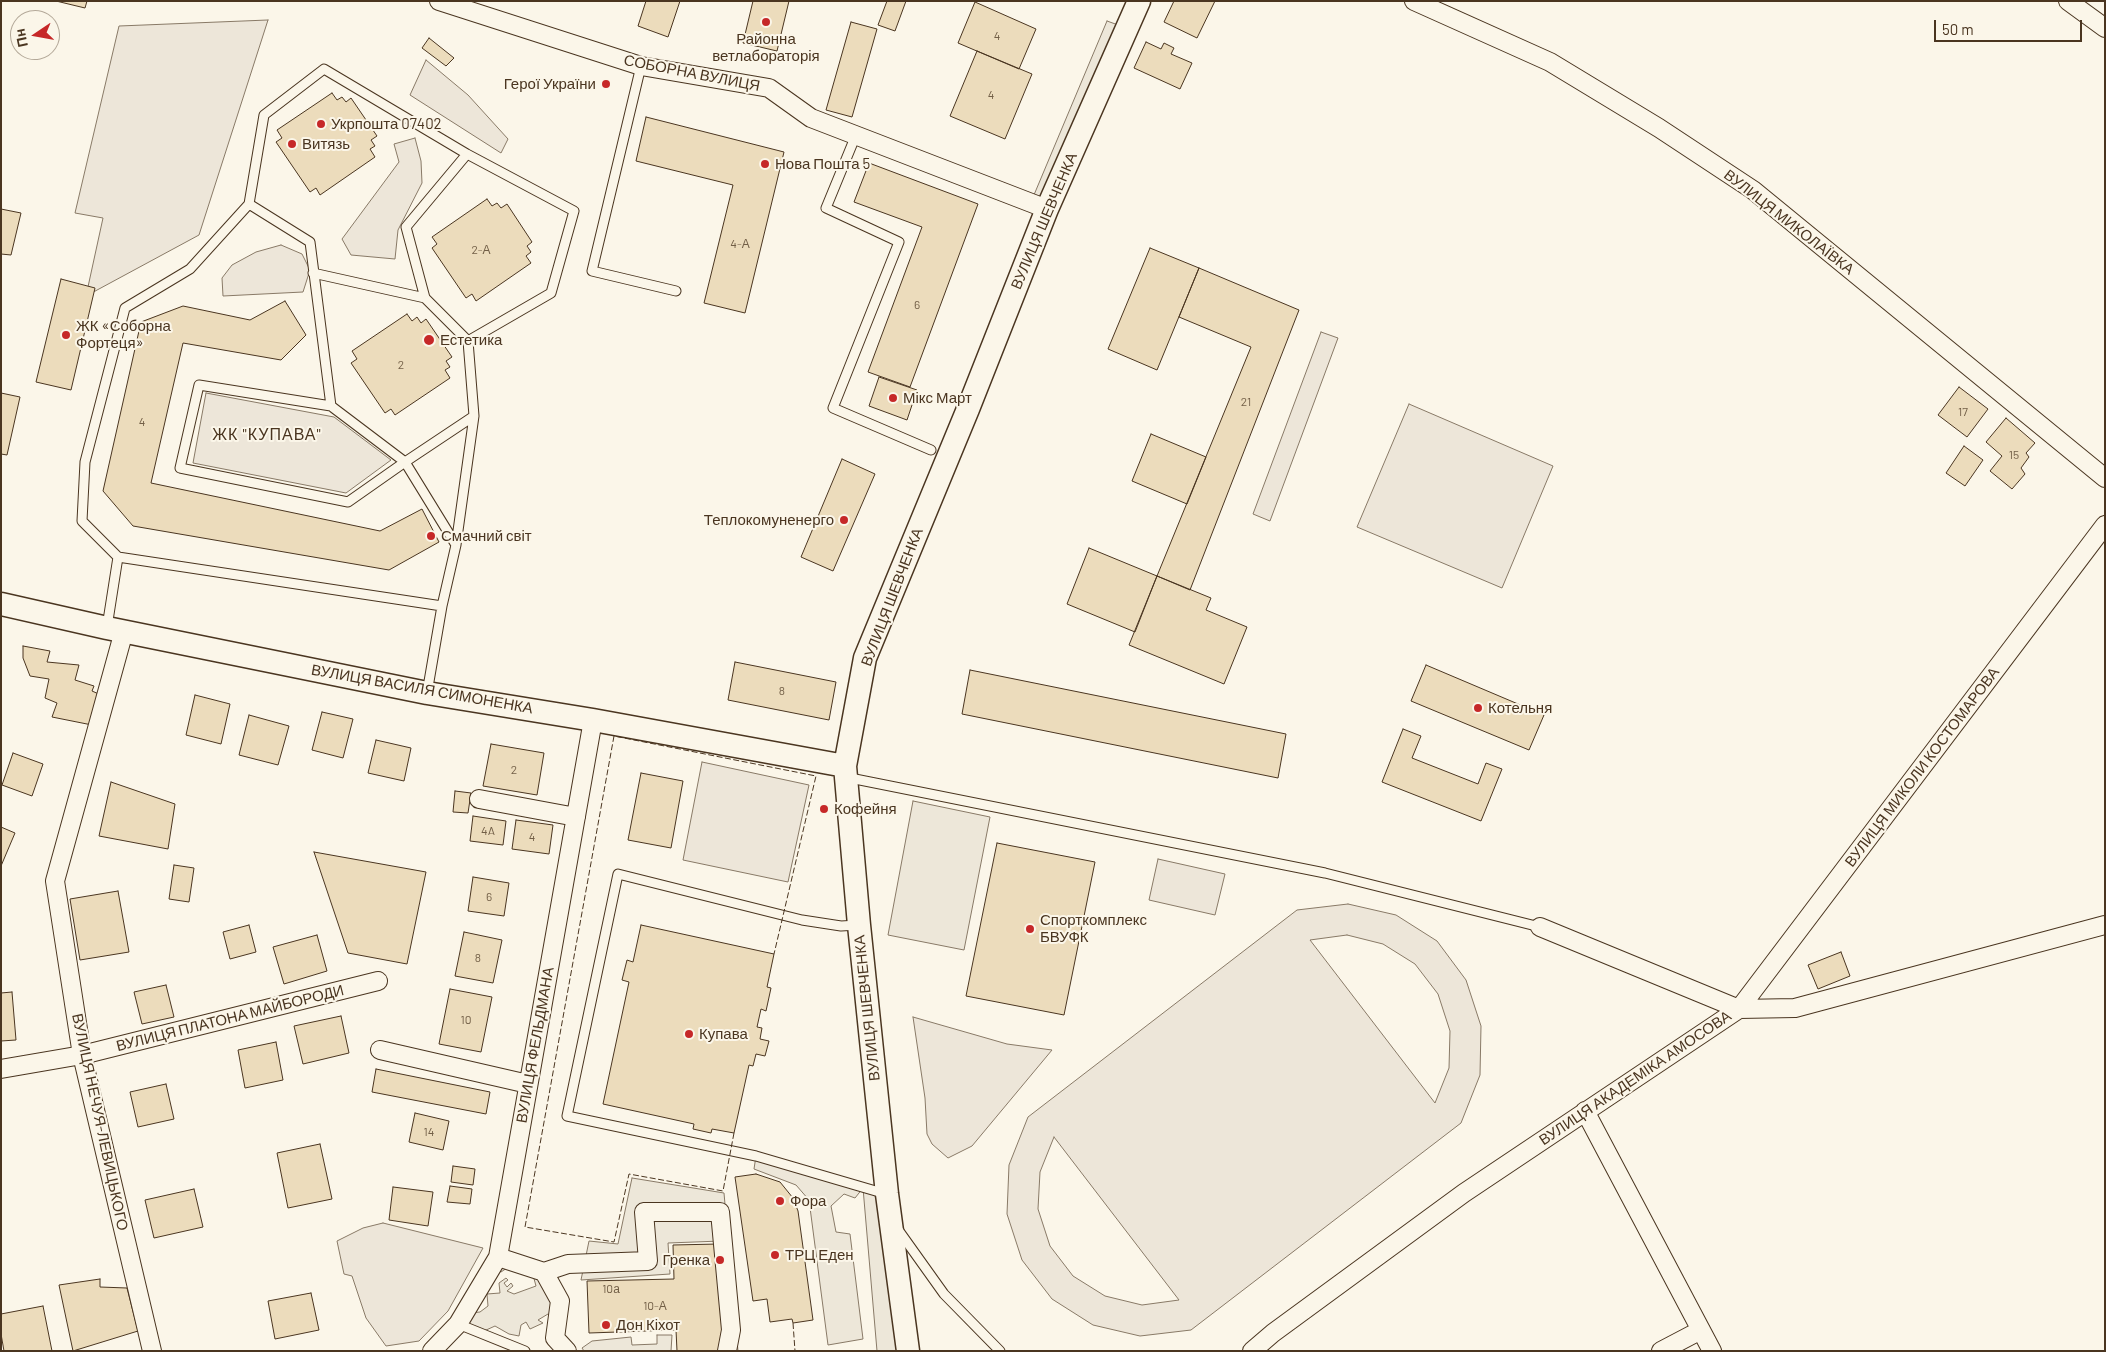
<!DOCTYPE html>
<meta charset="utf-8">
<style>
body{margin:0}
#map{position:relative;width:2106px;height:1352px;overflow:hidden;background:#fbf6e9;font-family:Barlow,sans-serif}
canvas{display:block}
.frame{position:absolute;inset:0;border:2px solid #4a3520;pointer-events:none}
.north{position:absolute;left:10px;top:10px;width:50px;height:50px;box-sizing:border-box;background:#fbf6e9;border:1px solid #b4a999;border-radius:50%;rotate:258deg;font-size:14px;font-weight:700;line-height:20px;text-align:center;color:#4a3520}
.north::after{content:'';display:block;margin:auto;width:18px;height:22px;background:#c62828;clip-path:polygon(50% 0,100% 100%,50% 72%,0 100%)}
.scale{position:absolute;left:1934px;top:20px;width:148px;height:22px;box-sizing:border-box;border:2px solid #4a3520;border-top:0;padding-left:6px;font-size:15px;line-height:18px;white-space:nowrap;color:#4a3520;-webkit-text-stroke:4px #fbf6e9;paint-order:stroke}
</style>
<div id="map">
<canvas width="2106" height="1352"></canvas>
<div class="frame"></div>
<div class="north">Пн</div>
<div class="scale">50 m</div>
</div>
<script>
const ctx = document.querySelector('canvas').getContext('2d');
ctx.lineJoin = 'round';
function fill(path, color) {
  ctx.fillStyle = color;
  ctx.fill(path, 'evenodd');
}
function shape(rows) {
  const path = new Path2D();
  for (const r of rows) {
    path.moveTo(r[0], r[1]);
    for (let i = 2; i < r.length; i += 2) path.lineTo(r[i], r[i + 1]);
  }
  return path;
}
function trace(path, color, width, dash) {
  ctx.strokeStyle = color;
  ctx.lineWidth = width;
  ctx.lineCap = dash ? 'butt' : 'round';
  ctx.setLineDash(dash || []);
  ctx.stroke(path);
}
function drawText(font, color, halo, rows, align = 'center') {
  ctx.font = font + ' Barlow,sans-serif';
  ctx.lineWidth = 4;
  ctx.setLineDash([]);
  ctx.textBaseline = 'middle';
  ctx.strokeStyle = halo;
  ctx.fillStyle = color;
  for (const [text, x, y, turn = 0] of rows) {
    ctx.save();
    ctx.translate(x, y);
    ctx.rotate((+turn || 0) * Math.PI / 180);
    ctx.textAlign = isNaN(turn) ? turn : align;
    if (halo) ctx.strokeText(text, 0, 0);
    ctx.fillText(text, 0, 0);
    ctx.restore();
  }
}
const green = shape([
 [268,20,199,235,86,296,103,218,75,213,119,26,268,20],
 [426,60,468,95,508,139,501,153,410,95,426,60],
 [415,138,421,161,422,183,398,230,395,259,351,255,342,239,399,162,394,144,415,138],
 [281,245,302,254,310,270,303,292,223,296,222,278,232,265,256,252,281,245],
 [1321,332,1338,338,1270,521,1253,514,1321,332],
 [206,393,334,417,391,460,346,493,193,463,206,393],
 [1409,404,1553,466,1502,588,1357,527,1409,404],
 [702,762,809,785,788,882,683,860,702,762],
 [1158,859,1225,874,1215,915,1149,900,1158,859],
 [1348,904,1396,915,1437,941,1466,980,1481,1026,1480,1075,1461,1123,1191,1330,1140,1336,1093,1325,1052,1299,1022,1260,1007,1214,1009,1165,1028,1117,1297,910,1348,904],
 [1347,935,1383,944,1415,964,1438,994,1450,1031,1449,1068,1435,1103,1310,940,1347,935],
 [1054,1137,1179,1300,1142,1305,1105,1296,1073,1276,1050,1246,1038,1209,1040,1172,1054,1137],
 [913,1017,1007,1044,1052,1050,972,1146,948,1158,932,1144,927,1134,925,1098,913,1017],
 [383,1223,483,1248,448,1311,419,1341,386,1346,366,1318,352,1276,344,1274,337,1241,363,1228,383,1223]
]);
fill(green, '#ede6d9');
trace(green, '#887966', 1);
const parking = shape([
 [1107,21,1121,26,1047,209,1031,202,1107,21],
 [913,801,990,817,964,950,888,935,913,801],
 [756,1156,887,1194,908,1351,877,1351,863,1188,855,1198,844,1194,831,1206,836,1232,850,1234,863,1339,828,1345,809,1200,796,1185,754,1169,756,1156],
 [632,1178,724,1193,738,1351,724,1351,721,1241,668,1243,670,1274,581,1280,589,1241,618,1244,632,1178],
 [500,1261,543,1276,555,1302,553,1318,548,1314,538,1320,543,1323,530,1329,526,1322,521,1325,519,1336,509,1334,495,1326,484,1331,466,1324,470,1313,480,1312,488,1306,487,1294,500,1293,499,1283,506,1278,508,1280,504,1283,507,1287,511,1283,513,1286,507,1291,514,1294,536,1286,533,1275,510,1266,501,1272,495,1268,500,1261],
 [657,1335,672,1335,671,1351,584,1351,582,1348,592,1341,631,1337,632,1345,657,1344,657,1335]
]);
fill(parking, '#ede7d9');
trace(parking, '#887966', 1);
const building = shape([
 [56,1,87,1,85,8,56,1],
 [646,1,680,1,668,37,638,26,646,1],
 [753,1,789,1,777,51,743,43,753,1],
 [887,1,906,1,895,31,878,25,887,1],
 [1174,1,1215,1,1197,38,1164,22,1174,1],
 [975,2,1036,29,1019,69,958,43,975,2],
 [851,22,877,29,852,117,826,110,851,22],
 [429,38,454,58,446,66,422,48,429,38],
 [1146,42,1161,49,1164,43,1174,48,1171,54,1192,63,1180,89,1134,68,1146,42],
 [977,51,1032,74,1005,139,950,116,977,51],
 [332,93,337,100,342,97,346,102,351,98,377,136,371,140,375,146,370,149,375,157,320,195,316,188,310,192,276,142,282,138,277,130,332,93],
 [646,117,784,152,745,313,704,303,733,185,636,161,646,117],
 [869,163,978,204,910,387,868,372,922,227,854,202,869,163],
 [487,199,492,206,497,203,501,208,507,204,532,242,527,246,531,252,526,256,531,263,476,301,472,294,466,298,432,248,437,244,432,237,487,199],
 [1,209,21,213,11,255,1,254,1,209],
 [1150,248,1199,268,1157,370,1108,349,1150,248],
 [1199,268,1299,310,1190,590,1157,576,1251,347,1179,317,1199,268],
 [61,279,95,288,71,390,36,382,61,279],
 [285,301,306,335,281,360,183,343,151,483,380,531,422,509,439,542,389,570,133,526,103,491,141,322,183,306,250,320,285,301],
 [407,314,412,321,417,317,421,323,426,319,452,357,446,361,450,367,445,370,450,378,395,415,391,409,385,413,351,363,357,359,352,351,407,314],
 [879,377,917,390,907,420,869,406,879,377],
 [1959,387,1988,409,1967,437,1938,415,1959,387],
 [1,393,20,397,7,455,1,454,1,393],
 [2006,418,2035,443,2026,453,2029,457,2021,468,2025,474,2012,489,1990,471,2002,456,1986,442,2006,418],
 [1151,434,1206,457,1187,504,1132,481,1151,434],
 [1964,446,1983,460,1965,486,1946,473,1964,446],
 [842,459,875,474,833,571,801,557,842,459],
 [1089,548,1157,576,1135,632,1067,604,1089,548],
 [1157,576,1211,598,1206,610,1247,627,1224,684,1129,645,1157,576],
 [23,646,50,651,47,662,79,665,75,680,94,686,92,691,101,695,92,725,52,717,57,703,45,698,49,679,30,676,23,658,23,646],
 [735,662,836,682,829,720,728,700,735,662],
 [1426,665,1544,715,1529,750,1411,701,1426,665],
 [970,670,1286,734,1278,778,962,714,970,670],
 [195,695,230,704,221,744,186,735,195,695],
 [322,712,353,719,343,758,312,750,322,712],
 [249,715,289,726,278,765,239,755,249,715],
 [1403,729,1421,736,1412,758,1478,784,1486,763,1502,769,1481,821,1382,782,1403,729],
 [376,740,411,748,404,781,368,773,376,740],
 [491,744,544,753,537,795,483,786,491,744],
 [13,753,43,764,32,796,2,785,13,753],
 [641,773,683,781,671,848,628,840,641,773],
 [111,782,175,804,168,849,99,836,111,782],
 [455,791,471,793,468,813,453,812,455,791],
 [473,816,506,821,503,845,470,841,473,816],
 [516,820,553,825,549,854,512,849,516,820],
 [1,827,15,833,1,866,1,827],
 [997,843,1095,862,1064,1015,966,996,997,843],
 [314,852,426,872,407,964,348,953,314,852],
 [174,865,194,868,189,902,169,899,174,865],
 [473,877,509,883,504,916,468,911,473,877],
 [118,891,129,952,80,960,70,899,118,891],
 [249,925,256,952,230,959,223,932,249,925],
 [641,925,774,954,767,987,771,988,766,1011,761,1009,757,1027,762,1028,760,1039,769,1041,765,1056,756,1054,753,1066,749,1065,734,1133,712,1129,711,1133,693,1129,694,1124,603,1104,629,982,622,980,627,960,633,962,641,925],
 [464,932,502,940,493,983,455,976,464,932],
 [317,935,327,971,284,984,273,947,317,935],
 [1841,952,1850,976,1818,989,1808,965,1841,952],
 [166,985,174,1017,142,1024,134,992,166,985],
 [450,989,492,997,481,1052,439,1044,450,989],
 [12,992,16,1040,1,1041,1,993,12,992],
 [341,1016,349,1053,303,1064,294,1026,341,1016],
 [276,1042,283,1080,245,1088,238,1050,276,1042],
 [376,1069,490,1092,486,1114,372,1092,376,1069],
 [166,1084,174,1119,138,1127,130,1092,166,1084],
 [415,1113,449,1121,443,1150,409,1142,415,1113],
 [320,1144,332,1199,288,1208,277,1153,320,1144],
 [453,1166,475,1169,473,1185,451,1182,453,1166],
 [756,1174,780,1182,793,1198,798,1211,813,1320,793,1323,792,1319,770,1322,767,1299,753,1301,735,1177,756,1174],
 [450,1186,472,1189,470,1204,447,1202,450,1186],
 [393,1187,433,1192,428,1226,389,1220,393,1187],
 [194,1189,203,1227,154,1238,145,1200,194,1189],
 [719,1244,723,1351,677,1351,676,1330,589,1333,587,1281,674,1279,673,1245,719,1244],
 [100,1279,100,1287,127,1288,138,1331,73,1351,59,1285,100,1279],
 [311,1293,319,1330,275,1339,268,1301,311,1293],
 [43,1306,52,1351,4,1351,1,1334,1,1314,43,1306]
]);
fill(building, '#ecdcbc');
trace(building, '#4a3520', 1);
const service = shape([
 [641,66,592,271,676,291],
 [856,135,826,208,899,242,833,408,931,450],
 [467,154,406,227,425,298,468,341],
 [249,204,310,242,331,406,405,462,474,416],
 [313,273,425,298],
 [331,406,199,385,180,468,348,502,405,462,456,545],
 [118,557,442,606],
 [107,627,118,557,82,521,85,462,125,308,190,269,249,204,264,115,324,69,467,154,574,211,551,293,468,341,474,416,456,545,442,606,427,693],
 [845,777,1325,873,1540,927],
 [858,925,841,926,802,920,618,874,567,1116,756,1156,886,1194],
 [899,1231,944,1294,1000,1351],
 [458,1324,525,1351]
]);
const minor = shape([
 [439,1,641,66,769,88,811,118,1047,209],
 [1414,1,1550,62,1659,128,1753,190,2105,478],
 [2068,1,2105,28],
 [124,631,55,881,82,1055,152,1351],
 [479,799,576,817],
 [1540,927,1739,1009,2105,525],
 [380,1050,528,1084],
 [1,1069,82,1055,378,981],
 [1585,1111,1712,1351],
 [498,1257,544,1272,560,1301,555,1338,567,1351],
 [544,1272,568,1264,648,1261,644,1212,720,1212,731,1330,727,1351],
 [432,1351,458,1324,498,1257,593,720],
 [1252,1351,1273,1333,1464,1193,1739,1009,1795,1008,2105,925],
 [1661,1351,1701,1330]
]);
const tertiary = shape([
 [1,604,107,628,427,693,593,720,845,766],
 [908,1351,887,1194,859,925,845,766,865,658,968,409,1047,209,1139,1]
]);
trace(service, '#4a3520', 11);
trace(minor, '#4a3520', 20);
trace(tertiary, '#4a3520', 25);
trace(service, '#fbf6e9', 9);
trace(minor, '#fbf6e9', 18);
trace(tertiary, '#fbf6e9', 22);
trace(shape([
 [734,1133,723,1191,629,1174,614,1242,525,1227,614,736,816,776,774,954],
 [793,1323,795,1351]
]), '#4a3520', 1, [6, 2.5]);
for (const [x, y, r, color] of [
 [766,22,5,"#c62828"],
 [606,84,5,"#c62828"],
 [321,124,5,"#c62828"],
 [292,144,5,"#c62828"],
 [765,164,5,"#c62828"],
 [66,335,5,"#c62828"],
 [429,340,6,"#c62828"],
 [893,398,5,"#c62828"],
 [844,520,5,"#c62828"],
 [431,536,5,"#c62828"],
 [1478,708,5,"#c62828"],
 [824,809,5,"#c62828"],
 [1030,929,5,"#c62828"],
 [689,1034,5,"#c62828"],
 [780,1201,5,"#c62828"],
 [775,1255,5,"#c62828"],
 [720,1260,5,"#c62828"],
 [606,1325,5,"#c62828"]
]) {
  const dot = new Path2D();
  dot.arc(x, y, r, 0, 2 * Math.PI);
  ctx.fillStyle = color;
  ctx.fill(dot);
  trace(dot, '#fbf6e9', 2);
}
drawText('12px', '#725f47', null, [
 ["4",997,36],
 ["4",991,95],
 ["4-А",740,244],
 ["2-А",481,250],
 ["6",917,305],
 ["2",401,365],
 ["21",1246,402],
 ["17",1963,412],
 ["4",142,422],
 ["15",2014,455],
 ["8",782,691],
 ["2",514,770],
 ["4A",488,831],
 ["4",532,837],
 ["6",489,897],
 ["8",478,958],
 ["10",466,1020],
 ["14",429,1132],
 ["10а",611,1289],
 ["10-А",655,1306]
]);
drawText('15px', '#4a3520', '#fbf6e9', [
 ["Районна",766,39,"center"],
 ["ветлабораторія",766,56,"center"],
 ["Герої України",596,84,"right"],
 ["Укрпошта 07402",331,124],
 ["Витязь",302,144],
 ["Нова Пошта 5",775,164],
 ["ЖК «Соборна",76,326],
 ["Фортеця»",76,343],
 ["Естетика",440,340],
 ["Мікс Март",903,398],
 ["Теплокомуненерго",834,520,"right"],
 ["Смачний світ",441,536],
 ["Котельня",1488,708],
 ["Кофейня",834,809],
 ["Спорткомплекс",1040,920],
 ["БВУФК",1040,937],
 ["Купава",699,1034],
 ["Фора",790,1201],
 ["ТРЦ Еден",785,1255],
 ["Гренка",710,1260,"right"],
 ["Дон Кіхот",616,1325]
], 'left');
drawText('15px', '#4a3520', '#fbf6e9', [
 ["СОБОРНА ВУЛИЦЯ",692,73,11],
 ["ВУЛИЦЯ ШЕВЧЕНКА",1044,221,-67],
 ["ВУЛИЦЯ МИКОЛАЇВКА",1789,222,38],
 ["ВУЛИЦЯ ШЕВЧЕНКА",892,597,-69],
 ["ВУЛИЦЯ ВАСИЛЯ СИМОНЕНКА",422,689,10],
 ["ВУЛИЦЯ МИКОЛИ КОСТОМАРОВА",1922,767,-53],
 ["ВУЛИЦЯ ШЕВЧЕНКА",867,1008,-96],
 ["ВУЛИЦЯ ПЛАТОНА МАЙБОРОДИ",230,1018,-14],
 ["ВУЛИЦЯ ФЕЛЬДМАНА",535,1045,-80],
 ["ВУЛИЦЯ АКАДЕМІКА АМОСОВА",1635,1078,-34],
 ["ВУЛИЦЯ НЕЧУЯ-ЛЕВИЦЬКОГО",100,1122,78]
]);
ctx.letterSpacing = '1px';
drawText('16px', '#4a3520', '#fbf6e9', [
 ["ЖК \"КУПАВА\"",267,435]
]);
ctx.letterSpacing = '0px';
</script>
